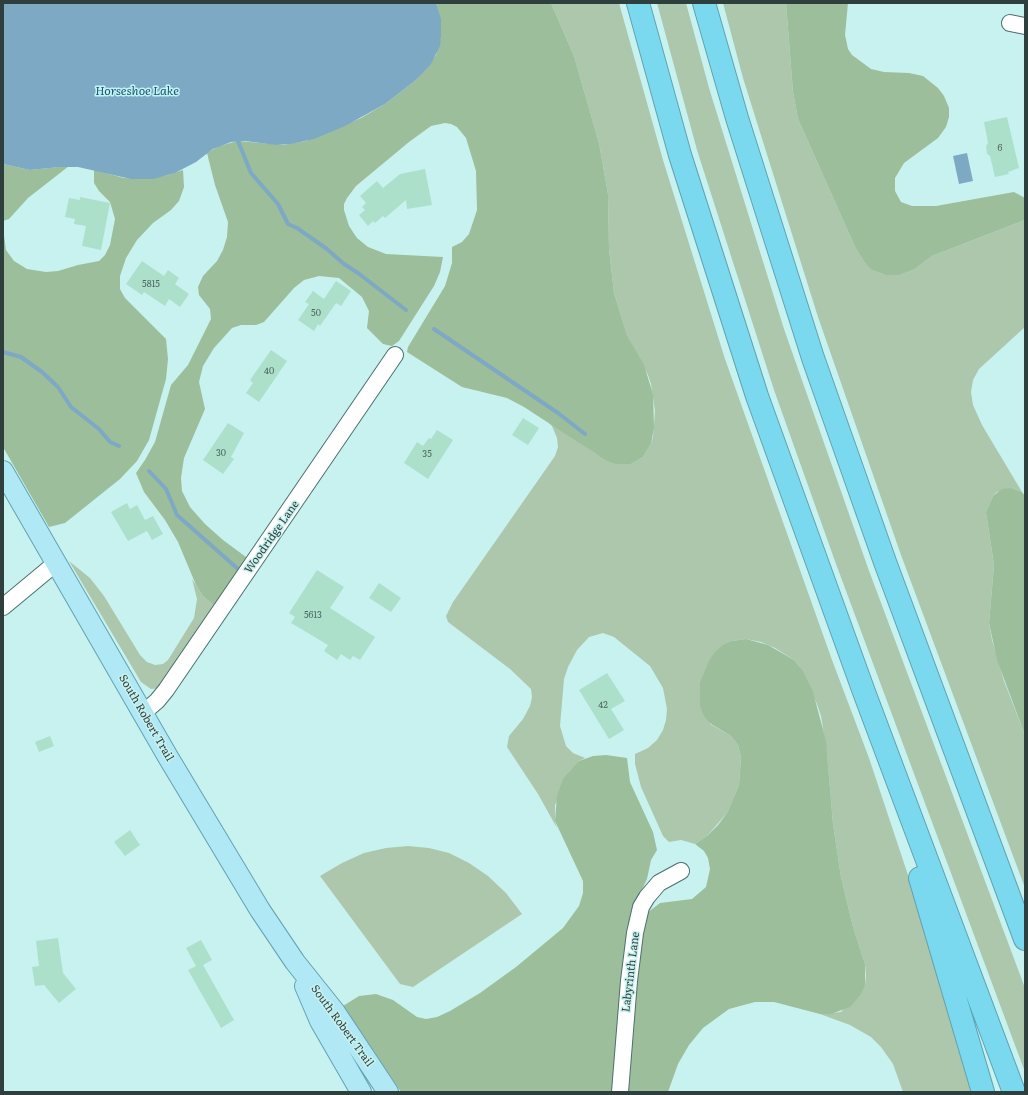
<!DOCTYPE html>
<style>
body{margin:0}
#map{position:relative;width:1028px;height:1095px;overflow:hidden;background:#c8f2ef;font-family:Literata,serif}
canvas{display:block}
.frame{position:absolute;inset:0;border:4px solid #2e3f3e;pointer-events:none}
</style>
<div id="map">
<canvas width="1028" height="1095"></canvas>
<div class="frame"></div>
</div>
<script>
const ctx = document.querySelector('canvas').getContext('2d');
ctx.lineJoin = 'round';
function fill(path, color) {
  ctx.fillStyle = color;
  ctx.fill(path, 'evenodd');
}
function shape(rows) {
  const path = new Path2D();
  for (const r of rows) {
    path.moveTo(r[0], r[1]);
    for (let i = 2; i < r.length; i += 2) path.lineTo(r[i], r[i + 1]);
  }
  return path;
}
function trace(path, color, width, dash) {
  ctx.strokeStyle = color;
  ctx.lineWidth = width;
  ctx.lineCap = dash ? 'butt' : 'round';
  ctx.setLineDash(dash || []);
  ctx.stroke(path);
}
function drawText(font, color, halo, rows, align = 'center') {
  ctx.font = font + ' Literata,serif';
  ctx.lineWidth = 3;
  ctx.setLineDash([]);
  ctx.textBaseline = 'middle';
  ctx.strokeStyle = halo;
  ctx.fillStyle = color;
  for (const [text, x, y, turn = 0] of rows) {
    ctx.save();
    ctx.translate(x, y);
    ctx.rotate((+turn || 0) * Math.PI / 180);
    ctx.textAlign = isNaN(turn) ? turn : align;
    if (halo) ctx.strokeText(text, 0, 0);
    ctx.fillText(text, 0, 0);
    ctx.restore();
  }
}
fill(shape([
 [551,3,619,3,663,160,725,359,832,660,869,758,926,929,974,1092,903,1092,893,1064,881,1047,871,1037,850,1025,820,1014,841,1012,865,985,866,975,865,964,853,927,841,877,833,824,827,754,821,716,817,704,799,666,794,660,775,648,761,642,746,639,732,641,710,724,731,736,738,745,741,757,739,785,727,813,707,836,695,844,681,840,669,842,663,836,641,787,635,764,635,754,648,748,657,740,663,730,666,720,667,709,663,688,650,666,614,637,603,633,589,637,577,650,568,667,564,679,560,726,566,746,573,753,585,758,579,761,555,805,555,821,557,828,538,794,507,747,509,736,523,719,530,706,532,697,531,689,510,669,448,622,446,616,453,602,555,456,558,447,557,438,552,426,546,420,598,455,631,464,643,457,651,444,653,437,655,411,651,384,648,375,627,335,614,293,609,249,608,194,599,143,574,56],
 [657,3,686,3,709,88,784,329,868,568,1025,988,1025,1072,836,564,774,390,697,150],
 [723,3,786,3,793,92,798,119,856,249,865,263,878,272,885,275,900,275,915,269,932,256,1025,220,1025,327,979,369,973,380,971,392,973,405,982,425,1022,492,1012,488,997,492,993,496,986,512,994,565,989,623,992,640,1004,681,1025,735,1025,888,901,555,818,317,743,78],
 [69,561,90,578,104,596,140,655,147,662,155,665,163,664,168,660,194,618,197,599,192,579,203,596,217,608,161,688,151,689,141,682],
 [408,846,429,848,449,853,469,863,488,876,506,893,522,914,413,987,400,984,320,876,342,863,364,853,386,848]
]), '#adc7ac');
fill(shape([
 [436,3,551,3,574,56,599,143,608,194,609,249,614,293,627,335,644,365,653,394,654,428,651,444,643,457,631,464,616,464,607,461,524,407,507,398,462,387,407,352,408,347,445,286,452,263,452,247,462,242,469,234,477,210,476,171,466,138,457,127,451,124,445,123,431,126,409,142,356,186,347,198,344,204,344,210,349,226,357,238,368,247,386,254,443,257,440,272,434,286,399,341,392,346,383,344,367,328,369,311,362,297,339,278,319,276,304,280,294,288,264,322,256,325,241,325,232,328,214,348,203,366,199,382,205,409,184,458,181,478,182,491,190,507,205,524,223,540,250,560,217,608,203,596,196,585,178,542,165,520,144,492,136,473,145,460,155,442,171,385,188,365,211,319,210,309,199,295,198,287,203,276,217,261,223,250,227,237,228,222,215,185,207,153,219,146,238,141,283,145,306,141,361,118,385,104,416,80,436,55,441,37,440,19],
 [786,3,848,3,845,35,848,49,852,55,871,69,884,72,909,73,923,76,938,88,944,96,949,108,949,117,946,127,938,138,904,163,895,178,895,191,901,202,912,206,936,206,1014,192,1025,198,1025,220,932,256,915,269,900,275,885,275,871,269,865,263,856,249,798,119,793,92],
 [3,164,30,170,69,166,28,198,9,219,3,221],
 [94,170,124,178,145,179,168,175,183,170,184,187,179,201,171,210,153,223,137,240,126,258,120,276,120,289,125,298,166,339,168,359,166,379,149,440,137,461,120,479,65,523,49,527,3,447,3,228,6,250,14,261,27,269,46,272,58,271,78,265,99,261,105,255,110,245,115,219,110,202,99,191,94,183],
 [1012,488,1022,492,1025,496,1025,735,997,660,989,623,994,565,986,512,993,496,1002,489],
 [746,639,768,645,794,660,803,671,813,692,826,741,833,824,841,877,853,927,865,964,865,985,861,994,850,1007,831,1014,820,1014,774,1002,755,1002,729,1009,703,1028,689,1045,678,1064,668,1092,627,1092,632,1026,641,942,647,913,660,903,692,899,706,887,710,869,708,858,704,851,695,844,707,836,718,825,727,813,739,785,741,757,738,745,731,736,711,724,704,716,700,706,700,683,709,661,715,652,723,645,732,641],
 [606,755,627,758,630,782,653,832,657,850,651,860,647,879,635,905,613,1092,401,1092,343,1006,359,996,376,994,393,1000,417,1017,426,1019,437,1017,450,1011,480,993,516,967,563,928,579,906,583,893,583,881,555,821,557,796,563,779,579,761,593,756]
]), '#9cbe9b');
fill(shape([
 [3,3,436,3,441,19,441,37,440,46,431,64,416,80,385,104,345,126,314,139,291,144,276,145,245,141,231,142,213,149,196,162,175,173,153,179,131,179,78,167,60,167,30,170,3,164],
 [967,153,973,181,959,184,953,156]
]), '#7ea9c5');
trace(shape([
 [238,141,251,173,278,204,288,224,297,228,327,249,344,264,358,273,406,310],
 [434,329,558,413,585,434],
 [3,352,21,357,42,372,58,387,71,407,99,429,110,442,119,446],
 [149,471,166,489,177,515,238,569]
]), '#7ea9c5', 4);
fill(shape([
 [1007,117,1019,168,1008,172,1009,174,995,177,990,156,987,154,986,146,988,143,984,122],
 [425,169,432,205,407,209,406,200,385,218,383,216,375,223,373,221,368,226,359,215,365,210,362,207,366,203,360,196,377,181,383,188,400,174],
 [80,197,110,203,101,250,82,246,86,226,74,224,75,219,65,217,69,198,80,200],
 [142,261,164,276,168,270,179,278,175,284,189,294,180,307,169,299,165,306,144,292,142,295,126,284],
 [336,281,351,291,341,306,336,303,320,326,318,324,314,331,298,320,309,304,305,302,313,291,324,299],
 [271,350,287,361,259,402,246,393,253,383,250,380],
 [523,418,539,428,528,445,512,435],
 [228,423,244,433,231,457,234,459,223,474,203,460],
 [437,430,453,440,428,479,404,463,417,442,423,446,429,438,431,439],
 [127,503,130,509,137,505,145,520,153,516,163,534,152,540,147,531,128,541,111,512],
 [317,570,344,587,330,608,375,637,360,660,353,656,350,660,341,654,337,660,324,651,328,645,291,623,295,617,289,613],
 [379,583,401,598,391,612,369,598],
 [607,673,625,701,611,709,624,730,609,739,579,690],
 [50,736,54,746,39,752,35,742],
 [130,830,140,845,125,856,114,842],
 [58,938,63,973,76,989,59,1003,44,985,35,986,32,967,39,966,36,941],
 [201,940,212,960,203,965,234,1020,221,1028,188,970,196,966,186,948]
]), '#ace0ca');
const minor = shape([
 [1010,23,1025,26],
 [3,607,56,563],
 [143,713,157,701,166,690,395,355],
 [620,1092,629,981,635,933,641,907,647,897,659,883,681,871]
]);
const major = shape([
 [3,471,168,757,260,910,295,962,335,1012,388,1092],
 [305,986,320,1021,361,1092]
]);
const highway = shape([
 [638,3,680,155,757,396,864,692,1014,1092],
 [704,3,737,118,813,358,885,562,1025,939],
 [920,878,983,1092]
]);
trace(minor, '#4a706d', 18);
trace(major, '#60a3b1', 22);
trace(highway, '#60a3b1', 24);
trace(minor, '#fff', 16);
trace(major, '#b0e8f5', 20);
trace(highway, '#7bd9ef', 22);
drawText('9px', '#4e6761', null, [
 ["6",1000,148],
 ["5815",151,284],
 ["50",316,313],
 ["40",269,371],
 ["30",221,453],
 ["35",427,454],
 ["5613",313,615],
 ["42",603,705]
]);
drawText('11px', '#2e3f3e', '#c8f2ef', [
 ["Woodridge Lane",272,537,-55],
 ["South Robert Trail",146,718,60],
 ["Labyrinth Lane",631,972,-83],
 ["South Robert Trail",342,1026,54]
]);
drawText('italic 12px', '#0b577d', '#c8f2ef', [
 ["Horseshoe Lake",137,91]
]);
</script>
